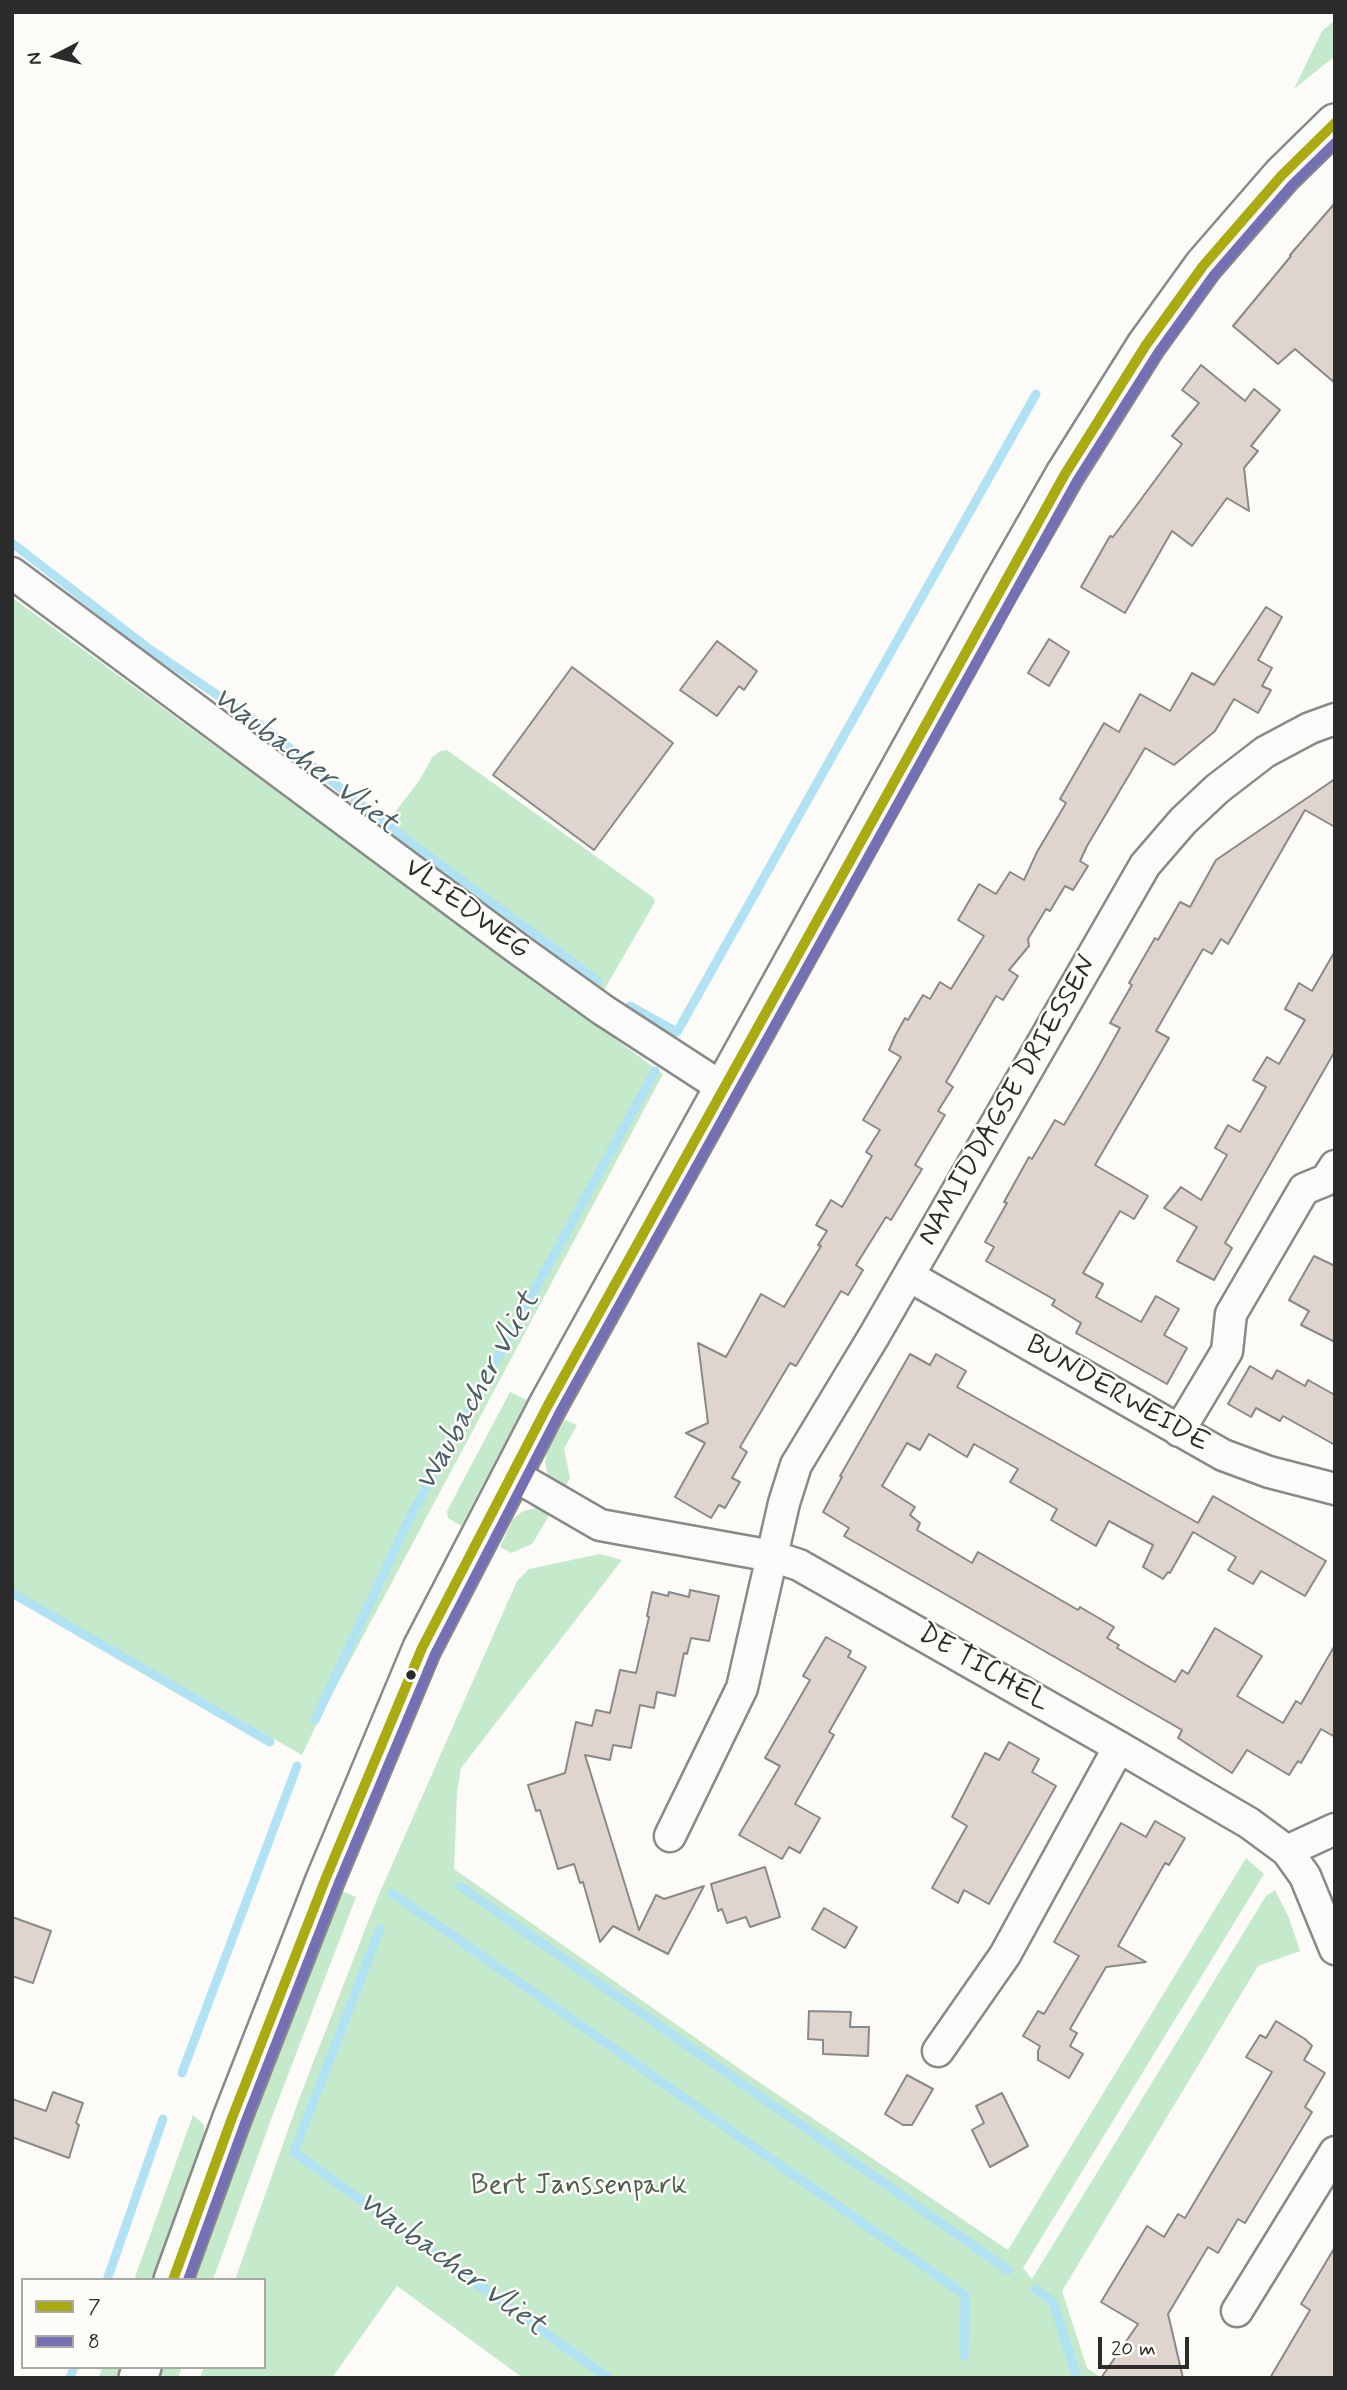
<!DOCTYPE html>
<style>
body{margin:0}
#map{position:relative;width:1347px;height:2390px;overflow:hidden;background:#fcfbf8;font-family:Mynerve,sans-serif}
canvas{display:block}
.frame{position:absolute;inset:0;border:14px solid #2b2b2b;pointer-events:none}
.legend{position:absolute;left:21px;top:2278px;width:245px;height:91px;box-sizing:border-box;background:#fdfcf7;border:2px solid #a9a8a5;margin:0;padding:9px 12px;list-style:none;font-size:21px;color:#2b2b2b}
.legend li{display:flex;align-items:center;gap:14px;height:35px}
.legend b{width:35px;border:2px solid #a9a8a5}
.north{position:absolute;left:21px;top:21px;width:70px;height:70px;-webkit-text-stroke:5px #fdfcf7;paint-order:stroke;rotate:263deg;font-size:19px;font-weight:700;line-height:28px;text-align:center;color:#2b2b2b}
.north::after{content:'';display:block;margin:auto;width:24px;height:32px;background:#2b2b2b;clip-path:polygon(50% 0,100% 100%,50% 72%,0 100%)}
.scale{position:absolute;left:1098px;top:2337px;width:91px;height:32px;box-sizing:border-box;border:4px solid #2b2b2b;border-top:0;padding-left:9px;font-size:21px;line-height:24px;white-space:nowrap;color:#2b2b2b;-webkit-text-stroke:5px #fdfcf7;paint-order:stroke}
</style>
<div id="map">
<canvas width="1347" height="2390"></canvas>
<div class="frame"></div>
<ul class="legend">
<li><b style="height:9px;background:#aa1"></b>7</li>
<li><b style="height:9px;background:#7570b3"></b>8</li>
</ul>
<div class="north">N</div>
<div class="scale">20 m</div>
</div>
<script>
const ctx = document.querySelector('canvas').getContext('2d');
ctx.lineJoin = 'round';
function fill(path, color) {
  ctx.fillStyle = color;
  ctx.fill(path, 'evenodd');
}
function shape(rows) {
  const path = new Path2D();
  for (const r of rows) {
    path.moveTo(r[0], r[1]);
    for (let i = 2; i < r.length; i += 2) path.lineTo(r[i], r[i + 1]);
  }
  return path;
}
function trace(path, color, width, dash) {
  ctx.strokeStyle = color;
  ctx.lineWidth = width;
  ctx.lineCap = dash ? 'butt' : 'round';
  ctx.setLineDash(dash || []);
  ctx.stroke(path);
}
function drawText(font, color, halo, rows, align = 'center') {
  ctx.font = font + ' Mynerve,sans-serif';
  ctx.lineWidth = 5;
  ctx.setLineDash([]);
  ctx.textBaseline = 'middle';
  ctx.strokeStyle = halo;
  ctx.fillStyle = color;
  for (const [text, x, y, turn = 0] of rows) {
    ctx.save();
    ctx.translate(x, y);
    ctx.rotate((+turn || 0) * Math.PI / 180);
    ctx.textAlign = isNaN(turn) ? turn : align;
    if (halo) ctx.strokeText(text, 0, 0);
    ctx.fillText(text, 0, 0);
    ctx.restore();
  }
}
fill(shape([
 [1335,20,1335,56,1294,89,1322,31],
 [14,599,663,1074,321,1715,302,1755,12,1589,12,602],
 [447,750,654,898,655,902,600,997,500,925,382,829,419,781,433,756,441,751],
 [510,1392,527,1400,461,1526,448,1518,447,1511],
 [565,1420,577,1425,564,1449,570,1478,565,1487,548,1475,545,1462,547,1452],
 [536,1508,543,1508,550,1514,532,1544,511,1553,500,1547,513,1519,523,1511],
 [600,1554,622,1560,461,1768,457,1792,454,1869,750,2076,1008,2250,1246,1858,1264,1874,1023,2268,1032,2279,1266,1896,1275,1890,1289,1918,1300,1951,1258,1966,1062,2291,1087,2368,1102,2378,523,2378,397,2286,332,2378,200,2378,204,2367,264,2367,264,2280,235,2280,299,2099,377,1899,517,1581,529,1569],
 [337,1889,356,1897,273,2114,213,2280,193,2280],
 [193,2115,204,2125,205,2143,156,2280,134,2280],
 [102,2367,124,2367,120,2378,99,2378],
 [161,2367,182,2367,178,2378,157,2378]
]), '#c5e9cb');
trace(shape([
 [12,543,148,648,257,722,383,822,598,981],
 [630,1006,677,1032,1036,394],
 [12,1593,270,1742],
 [315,1720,410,1517,655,1071],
 [460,1886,1008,2270],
 [392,1893,965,2295,964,2356],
 [380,1929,294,2152,608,2378],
 [182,2073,297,1766],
 [107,2280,163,2119],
 [1035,2289,1053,2302,1077,2378],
 [70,2378,74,2367]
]), '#b1e2f4', 9);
const building = shape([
 [1335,203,1335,383,1295,349,1278,364,1233,326,1291,256,1290,255,1335,203],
 [1201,365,1245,401,1254,389,1280,410,1251,446,1258,451,1244,468,1249,511,1227,498,1192,546,1172,531,1125,613,1081,587,1110,536,1113,537,1182,444,1172,436,1199,403,1182,390,1201,365],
 [1266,607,1282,617,1258,660,1272,668,1262,686,1271,690,1258,713,1234,699,1215,731,1174,765,1145,748,1087,846,1080,861,1088,866,1073,890,1065,886,1050,911,1046,909,1028,939,1029,946,1009,970,1018,976,1003,1000,996,996,946,1082,953,1087,938,1111,945,1115,915,1165,922,1169,891,1220,886,1217,856,1265,863,1270,848,1295,841,1291,796,1366,790,1363,740,1447,747,1452,732,1478,740,1482,725,1508,719,1505,711,1518,675,1497,705,1443,686,1433,708,1423,698,1343,726,1357,761,1294,784,1307,821,1246,818,1245,827,1231,816,1225,831,1200,842,1207,872,1156,866,1152,880,1130,863,1120,901,1057,889,1050,895,1036,905,1018,908,1020,923,995,930,999,940,982,951,989,984,936,958,920,979,884,996,894,1010,872,1024,880,1037,852,1066,803,1060,799,1104,723,1119,732,1140,694,1170,711,1192,673,1214,685,1266,607],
 [1049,639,1069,652,1049,686,1028,673,1049,639],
 [717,641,757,671,744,690,739,686,717,716,680,690,717,641],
 [572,667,673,743,594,850,493,775,572,667],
 [1335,779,1335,827,1305,810,1228,944,1221,939,1212,954,1203,949,1156,1031,1169,1038,1095,1165,1148,1196,1134,1219,1120,1211,1083,1273,1103,1284,1096,1297,1141,1322,1156,1296,1179,1309,1164,1335,1187,1348,1167,1384,1076,1333,1081,1323,1052,1305,1055,1300,986,1261,994,1247,985,1242,1007,1203,1004,1202,1029,1157,1032,1159,1055,1120,1064,1125,1096,1071,1120,1028,1110,1023,1132,985,1129,983,1155,938,1158,940,1180,902,1190,907,1216,860,1335,779],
 [1335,951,1335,1051,1225,1243,1232,1248,1214,1280,1177,1261,1197,1227,1164,1208,1181,1187,1201,1200,1227,1155,1215,1148,1228,1125,1240,1132,1266,1087,1253,1080,1267,1057,1279,1064,1305,1020,1285,1009,1299,983,1312,991,1335,951],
 [1314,1256,1335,1266,1335,1342,1301,1325,1309,1311,1289,1300,1314,1256],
 [910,1354,930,1365,936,1354,966,1371,957,1387,1198,1523,1213,1496,1326,1561,1305,1596,1261,1571,1253,1584,1228,1570,1236,1557,1193,1532,1170,1573,1168,1572,1163,1579,1143,1567,1153,1545,1109,1521,1096,1546,1051,1520,1057,1509,1010,1482,1018,1469,974,1444,967,1457,929,1434,920,1450,907,1443,882,1486,915,1507,910,1515,920,1523,917,1530,972,1563,978,1552,1078,1610,1080,1607,1114,1627,1107,1638,1119,1645,1117,1648,1175,1682,1182,1670,1188,1674,1215,1628,1262,1656,1237,1696,1283,1723,1296,1701,1301,1704,1335,1645,1335,1737,1321,1729,1301,1763,1298,1761,1289,1775,1247,1750,1232,1773,1178,1738,1182,1730,844,1536,849,1528,823,1512,842,1477,840,1476,910,1354],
 [1250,1366,1272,1379,1277,1370,1305,1386,1308,1380,1335,1395,1335,1445,1283,1416,1280,1421,1256,1408,1251,1417,1228,1404,1250,1366],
 [690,1590,719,1596,709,1641,691,1638,687,1654,684,1653,675,1696,657,1692,654,1708,640,1705,631,1748,613,1745,610,1760,585,1755,639,1930,656,1895,664,1899,704,1886,668,1954,613,1926,600,1942,583,1882,580,1883,574,1864,558,1869,540,1810,536,1811,528,1785,565,1773,576,1722,592,1726,596,1710,610,1713,620,1670,636,1673,649,1617,647,1616,652,1592,668,1596,669,1592,689,1597,690,1590],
 [826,1637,851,1651,848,1657,866,1667,829,1732,834,1735,795,1804,820,1818,800,1853,789,1847,782,1859,739,1835,780,1766,765,1758,810,1680,803,1676,826,1637],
 [1009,1742,1039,1759,1032,1772,1056,1786,989,1904,964,1890,958,1903,932,1888,967,1826,952,1817,985,1753,999,1760,1009,1742],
 [1155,1821,1185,1838,1169,1865,1165,1863,1118,1946,1146,1962,1106,1967,1070,2029,1077,2033,1070,2046,1083,2054,1069,2078,1038,2060,1038,2051,1040,2046,1023,2036,1038,2011,1044,2014,1079,1956,1054,1942,1121,1823,1146,1837,1155,1821],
 [765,1867,780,1917,750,1927,746,1917,727,1923,722,1909,718,1911,711,1884,765,1867],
 [824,1908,857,1927,845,1948,812,1929,824,1908],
 [12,1917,51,1931,33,1983,12,1976,12,1917],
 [809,2011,851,2012,850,2027,869,2027,868,2056,823,2054,823,2040,808,2039,809,2011],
 [1276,2021,1305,2039,1312,2046,1304,2060,1325,2073,1305,2107,1312,2112,1245,2223,1238,2219,1218,2253,1208,2247,1168,2314,1183,2378,1101,2378,1138,2324,1101,2302,1147,2226,1164,2237,1178,2214,1185,2218,1272,2072,1246,2057,1260,2035,1266,2038,1276,2021],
 [907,2075,933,2089,912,2125,903,2125,885,2114,907,2075],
 [53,2092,83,2103,76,2123,79,2125,69,2158,12,2137,12,2099,46,2111,53,2092],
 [1002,2093,1028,2146,990,2167,972,2130,984,2123,976,2106,1002,2093],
 [1335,2247,1335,2378,1270,2378,1310,2310,1301,2304,1335,2247]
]);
fill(building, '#dfd5ce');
trace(building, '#898987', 2);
const minor = shape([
 [12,573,518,949,603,1010,723,1088],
 [909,1276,1223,1455,1269,1472,1335,1489],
 [1179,1431,1227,1351,1231,1314,1304,1189,1326,1180,1335,1166],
 [512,1474,600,1525,772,1556,799,1565,1119,1747,1249,1823,1287,1851,1305,1876,1335,1949],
 [670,1836,742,1688,784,1503,796,1465,874,1336,1145,865,1183,821,1217,789,1265,752,1310,728,1335,719],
 [1287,1851,1335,1829],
 [938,2051,1005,1955,1119,1747],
 [1237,2311,1335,2152]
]);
const tertiary = shape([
 [173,2280,232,2118,325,1880,422,1648,548,1405,1001,586,1065,474,1146,345,1203,266,1282,175,1335,123],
 [138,2378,142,2367]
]);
trace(minor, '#898987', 35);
trace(tertiary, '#898987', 42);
trace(minor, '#fbfbf9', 30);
trace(tertiary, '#fbfbf9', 37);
trace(shape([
 [173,2280,232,2118,325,1880,422,1648,548,1405,1065,474,1146,345,1203,266,1282,175,1335,123]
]), '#aa1', 10);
trace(shape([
 [188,2280,245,2123,338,1885,435,1654,560,1412,1077,481,1158,353,1214,275,1292,185,1335,143]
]), '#7570b3', 10);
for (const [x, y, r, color] of [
 [411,1675,6,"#2b2b2b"]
]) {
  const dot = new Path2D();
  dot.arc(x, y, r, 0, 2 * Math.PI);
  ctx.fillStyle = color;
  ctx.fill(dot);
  trace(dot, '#fdfcf7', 2.5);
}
drawText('28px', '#2b2b2b', '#fdfcf7', [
 ["VLIEDWEG",466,910,37],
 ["NAMIDDAGSE DRIESSEN",1009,1101,-60],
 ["BUNDERWEIDE",1117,1395,30],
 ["DE TICHEL",983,1669,30]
]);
drawText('28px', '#4c6050', '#fdfcf7', [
 ["Bert Janssenpark",579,2187]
]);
drawText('italic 30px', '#4a5f67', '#fdfcf7', [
 ["Waubacher Vliet",304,762,37],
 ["Waubacher Vliet",479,1392,-61],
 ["Waubacher Vliet",451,2265,36]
]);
</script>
